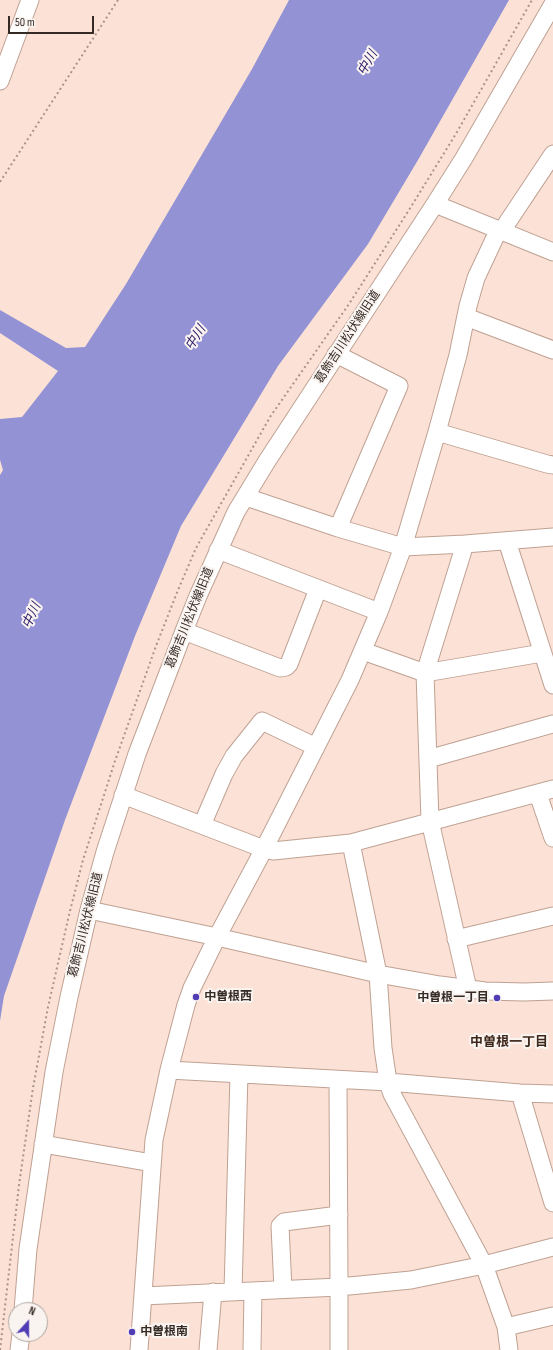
<!DOCTYPE html>
<meta charset="utf-8">
<style>
body{margin:0}
#map{position:relative;width:553px;height:1350px;overflow:hidden;background:#fce2d6;font-family:"Sofia Sans Condensed",sans-serif}
canvas{display:block}
.north{position:absolute;left:8px;top:1302px;width:40px;height:40px;box-sizing:border-box;background:#faf4f1;border:1px solid #aba39f;border-radius:50%;rotate:21deg;font-size:11px;font-weight:700;line-height:16px;text-align:center;color:#352a24}
.north::after{content:'';display:block;margin:auto;width:14px;height:18px;background:#503cb4;clip-path:polygon(50% 0,100% 100%,50% 72%,0 100%)}
.scale{position:absolute;left:8px;top:16px;width:86px;height:18px;box-sizing:border-box;border:2px solid #352a24;border-top:0;padding-left:5px;font-size:12px;line-height:14px;white-space:nowrap;color:#352a24;-webkit-text-stroke:3px #faf4f1;paint-order:stroke}
</style>
<div id="map">
<canvas width="553" height="1350"></canvas>
<div class="north">N</div>
<div class="scale">50 m</div>
</div>
<script>
const ctx = document.querySelector('canvas').getContext('2d');
ctx.lineJoin = 'round';
function fill(path, color) {
  ctx.fillStyle = color;
  ctx.fill(path, 'evenodd');
}
function shape(rows) {
  const path = new Path2D();
  for (const r of rows) {
    path.moveTo(r[0], r[1]);
    for (let i = 2; i < r.length; i += 2) path.lineTo(r[i], r[i + 1]);
  }
  return path;
}
function trace(path, color, width, dash) {
  ctx.strokeStyle = color;
  ctx.lineWidth = width;
  ctx.lineCap = dash ? 'butt' : 'round';
  ctx.setLineDash(dash || []);
  ctx.stroke(path);
}
function drawText(font, color, halo, rows, align = 'center') {
  ctx.font = font + ' "Sofia Sans Condensed","Noto Sans JP",sans-serif';
  ctx.lineWidth = 4;
  ctx.setLineDash([]);
  ctx.textBaseline = 'middle';
  ctx.strokeStyle = halo;
  ctx.fillStyle = color;
  for (const [text, x, y, turn = 0] of rows) {
    ctx.save();
    ctx.translate(x, y);
    ctx.rotate((+turn || 0) * Math.PI / 180);
    ctx.textAlign = isNaN(turn) ? turn : align;
    if (halo) ctx.strokeText(text, 0, 0);
    ctx.fillText(text, 0, 0);
    ctx.restore();
  }
}
fill(shape([
 [289,0,509,0,418,160,368,244,278,366,181,526,135,636,65,820,4,996,0,1021,0,475,3,470,0,460,0,419,22,417,58,371,0,333,0,310,66,348,85,347,126,284,252,69]
]), '#9392d4');
const minor = shape([
 [0,81,30,0],
 [435,204,553,252],
 [501,232,553,154],
 [466,317,553,350],
 [336,354,399,386,338,528],
 [437,432,547,464,553,465],
 [246,497,338,528,403,547,465,544,553,537],
 [507,541,553,685],
 [465,544,425,673,430,821,468,989],
 [218,550,379,612],
 [184,631,280,668,286,667,289,664,318,589],
 [363,651,425,673,542,653],
 [428,759,553,724],
 [538,794,553,838],
 [123,795,264,849,273,851,351,843,553,789],
 [202,825,224,774,234,756,262,721,316,747],
 [351,843,378,974,383,1048,388,1082,392,1094,484,1265,506,1327,509,1350],
 [89,910,217,937,378,974,440,985,485,991,524,992,553,991],
 [456,939,553,916],
 [169,1070,388,1082,520,1093,553,1094],
 [338,1080,339,1287,339,1350],
 [520,1093,553,1203],
 [43,1144,152,1163],
 [283,1289,280,1226,284,1222,339,1215],
 [233,1291,239,1074],
 [143,1296,339,1287,411,1280,484,1265,553,1247],
 [23,1310,28,1249,54,1072,69,997,89,910,105,852,137,754,184,631,198,596,236,512,267,461,435,204,464,158,553,4],
 [506,1327,553,1316],
 [19,1350,21,1334],
 [139,1350,154,1140,169,1070,186,1005,192,988,217,937,264,849,350,680,379,612,403,547,437,432,458,355,468,306,476,278,498,231],
 [208,1350,213,1292],
 [252,1350,253,1291]
]);
trace(minor, '#bfa193', 19);
trace(shape([
 [0,182,118,0],
 [0,1350,19,1185,33,1088,48,1007,69,915,83,860,115,761,156,646,178,590,196,548,270,417,349,304,409,210,457,132,532,0]
]), '#a8948a', 2, [2, 3]);
trace(minor, '#fff', 17);
for (const [x, y, r, color] of [
 [196,997,4,"#503cb4"],
 [497,998,4,"#503cb4"],
 [132,1332,4,"#503cb4"]
]) {
  const dot = new Path2D();
  dot.arc(x, y, r, 0, 2 * Math.PI);
  ctx.fillStyle = color;
  ctx.fill(dot);
  trace(dot, '#faf4f1', 1.5);
}
drawText('12px', '#352a24', '#faf4f1', [
 ["葛飾吉川松伏線旧道",348,337,-57],
 ["葛飾吉川松伏線旧道",190,618,-68],
 ["葛飾吉川松伏線旧道",86,925,-76]
]);
drawText('bold 12px', '#352a24', '#faf4f1', [
 ["中曽根西",204,997],
 ["中曽根一丁目",489,998,"right"],
 ["中曽根南",140,1332]
], 'left');
drawText('italic 13px', '#2a1c68', '#faf4f1', [
 ["中川",368,63,-60],
 ["中川",196,338,-58],
 ["中川",32,616,-65]
]);
drawText('bold 13px', '#3e271b', '#faf4f1', [
 ["中曽根一丁目",509,1043]
]);
</script>
